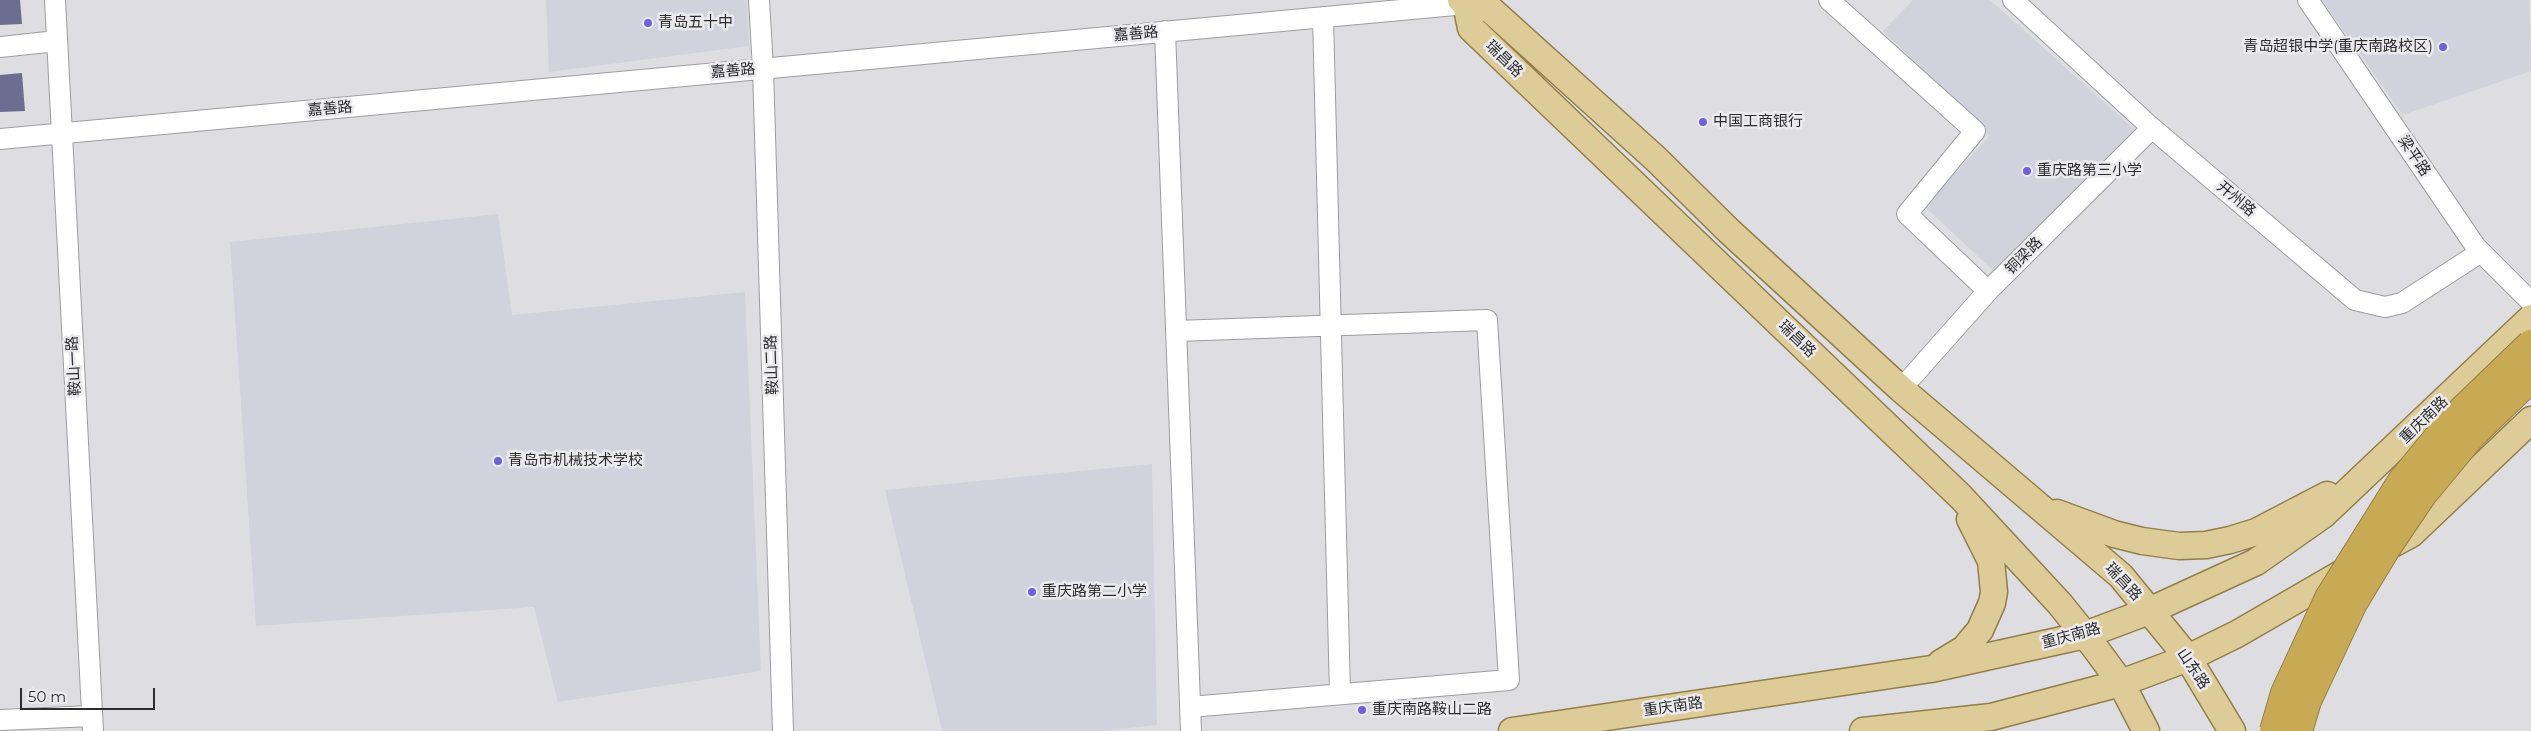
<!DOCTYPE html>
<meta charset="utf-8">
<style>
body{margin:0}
#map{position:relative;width:2531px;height:731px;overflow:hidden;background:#dedee2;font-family:Montserrat,sans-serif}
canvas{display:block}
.scale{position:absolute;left:20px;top:688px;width:135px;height:22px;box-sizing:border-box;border:2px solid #2d2d2e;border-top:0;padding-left:6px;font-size:15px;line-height:18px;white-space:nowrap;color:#2d2d2e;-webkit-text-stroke:4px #ebebef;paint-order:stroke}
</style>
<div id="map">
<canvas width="2531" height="731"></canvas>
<div class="scale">50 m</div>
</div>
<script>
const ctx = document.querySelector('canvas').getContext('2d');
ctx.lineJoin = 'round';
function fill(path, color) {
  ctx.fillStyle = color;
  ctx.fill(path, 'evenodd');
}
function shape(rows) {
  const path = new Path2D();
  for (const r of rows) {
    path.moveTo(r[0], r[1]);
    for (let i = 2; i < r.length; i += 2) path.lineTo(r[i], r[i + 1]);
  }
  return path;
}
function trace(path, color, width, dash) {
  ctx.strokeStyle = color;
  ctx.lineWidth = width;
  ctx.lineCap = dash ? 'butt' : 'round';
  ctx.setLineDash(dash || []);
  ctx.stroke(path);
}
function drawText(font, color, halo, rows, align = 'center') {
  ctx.font = font + ' Montserrat,"Noto Sans SC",sans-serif';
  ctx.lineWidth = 5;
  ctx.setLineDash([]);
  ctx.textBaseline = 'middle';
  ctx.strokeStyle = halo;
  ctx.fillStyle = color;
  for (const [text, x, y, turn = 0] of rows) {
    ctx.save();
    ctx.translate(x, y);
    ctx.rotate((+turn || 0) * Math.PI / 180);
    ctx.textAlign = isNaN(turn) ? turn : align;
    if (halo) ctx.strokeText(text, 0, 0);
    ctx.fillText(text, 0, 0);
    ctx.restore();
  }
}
fill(shape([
 [546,0,747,0,749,46,549,72],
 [1913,0,1990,0,2135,130,1999,276,1924,206,1990,136,1883,31],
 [2322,0,2529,0,2531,71,2403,115],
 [498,214,512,315,745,292,761,671,558,702,534,607,256,626,230,242],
 [1152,464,1157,725,1102,731,942,731,885,490]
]), '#d2d2dd');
fill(shape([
 [0,0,20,0,22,24,0,25],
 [22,73,25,111,0,112,0,75]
]), '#6d6c91');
const minor = shape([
 [55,0,93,731],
 [759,0,763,69,783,731],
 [1829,0,1975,131,1907,214,1988,291],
 [2013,0,2152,128,2355,300,2385,307,2402,303,2481,252],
 [2308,0,2476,247,2531,302],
 [1323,17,1340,694],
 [1165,31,1191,731],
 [0,47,57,41],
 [0,139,1466,4,1470,0],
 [1176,331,1487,320,1509,680,1190,707],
 [1901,389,1988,291,2152,128],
 [0,720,92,716]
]);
const major = shape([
 [1461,0,1466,4,1490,9,1656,159,1729,231,1901,389,2121,576,2188,658,2232,731],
 [1466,4,1471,28,1961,497,2060,604,2093,645,2121,683,2146,731],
 [2057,513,2114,534,2142,541,2179,546,2206,545,2230,540,2256,532,2327,495],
 [2385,548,2411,534,2531,420],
 [1941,663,1964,649,1980,630,1992,603,1994,592,1991,561,1970,519],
 [1512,731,1931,669,2085,635,2149,611,2256,562,2323,515,2531,318],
 [1863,731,1991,717,2121,683,2188,658,2237,634,2351,568]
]);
trace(minor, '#9d9da1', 22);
trace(major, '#927e47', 29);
trace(minor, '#fff', 20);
trace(major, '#decc98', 26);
const highwayBridge = shape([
 [2274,731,2285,693,2329,598,2402,481,2454,418,2531,344],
 [2298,731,2307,701,2353,603,2387,547,2422,495,2471,436,2531,378]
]);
trace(highwayBridge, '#927e47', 30, []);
trace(highwayBridge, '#c8aa54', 28);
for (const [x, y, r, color] of [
 [648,23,5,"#7060db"],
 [2443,47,5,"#7060db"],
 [1703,122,5,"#7060db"],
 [2027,171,5,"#7060db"],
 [498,461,5,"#7060db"],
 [1032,592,5,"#7060db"],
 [1362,710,5,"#7060db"]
]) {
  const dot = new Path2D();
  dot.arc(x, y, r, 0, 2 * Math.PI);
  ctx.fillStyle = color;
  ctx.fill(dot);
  trace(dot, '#ebebef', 2);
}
drawText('15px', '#2d2d2e', '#ebebef', [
 ["青岛五十中",658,23],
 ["青岛超银中学(重庆南路校区)",2433,47,"right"],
 ["中国工商银行",1713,122],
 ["重庆路第三小学",2037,171],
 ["青岛市机械技术学校",508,461],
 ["重庆路第二小学",1042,592],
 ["重庆南路鞍山二路",1372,710]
], 'left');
drawText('15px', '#2d2d2e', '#ebebef', [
 ["嘉善路",1136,34,-5],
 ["瑞昌路",1504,59,44],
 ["嘉善路",733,71,-5],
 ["嘉善路",330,109,-5],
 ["梁平路",2414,156,56],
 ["开州路",2236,199,40],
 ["铜梁路",2024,256,-45],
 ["瑞昌路",1797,339,44],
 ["鞍山二路",772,365,-92],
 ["鞍山一路",74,366,-93],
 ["重庆南路",2424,420,-44],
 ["瑞昌路",2123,582,47],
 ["重庆南路",2071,636,-15],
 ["山东路",2193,669,56],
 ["重庆南路",1673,707,-8]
]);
</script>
